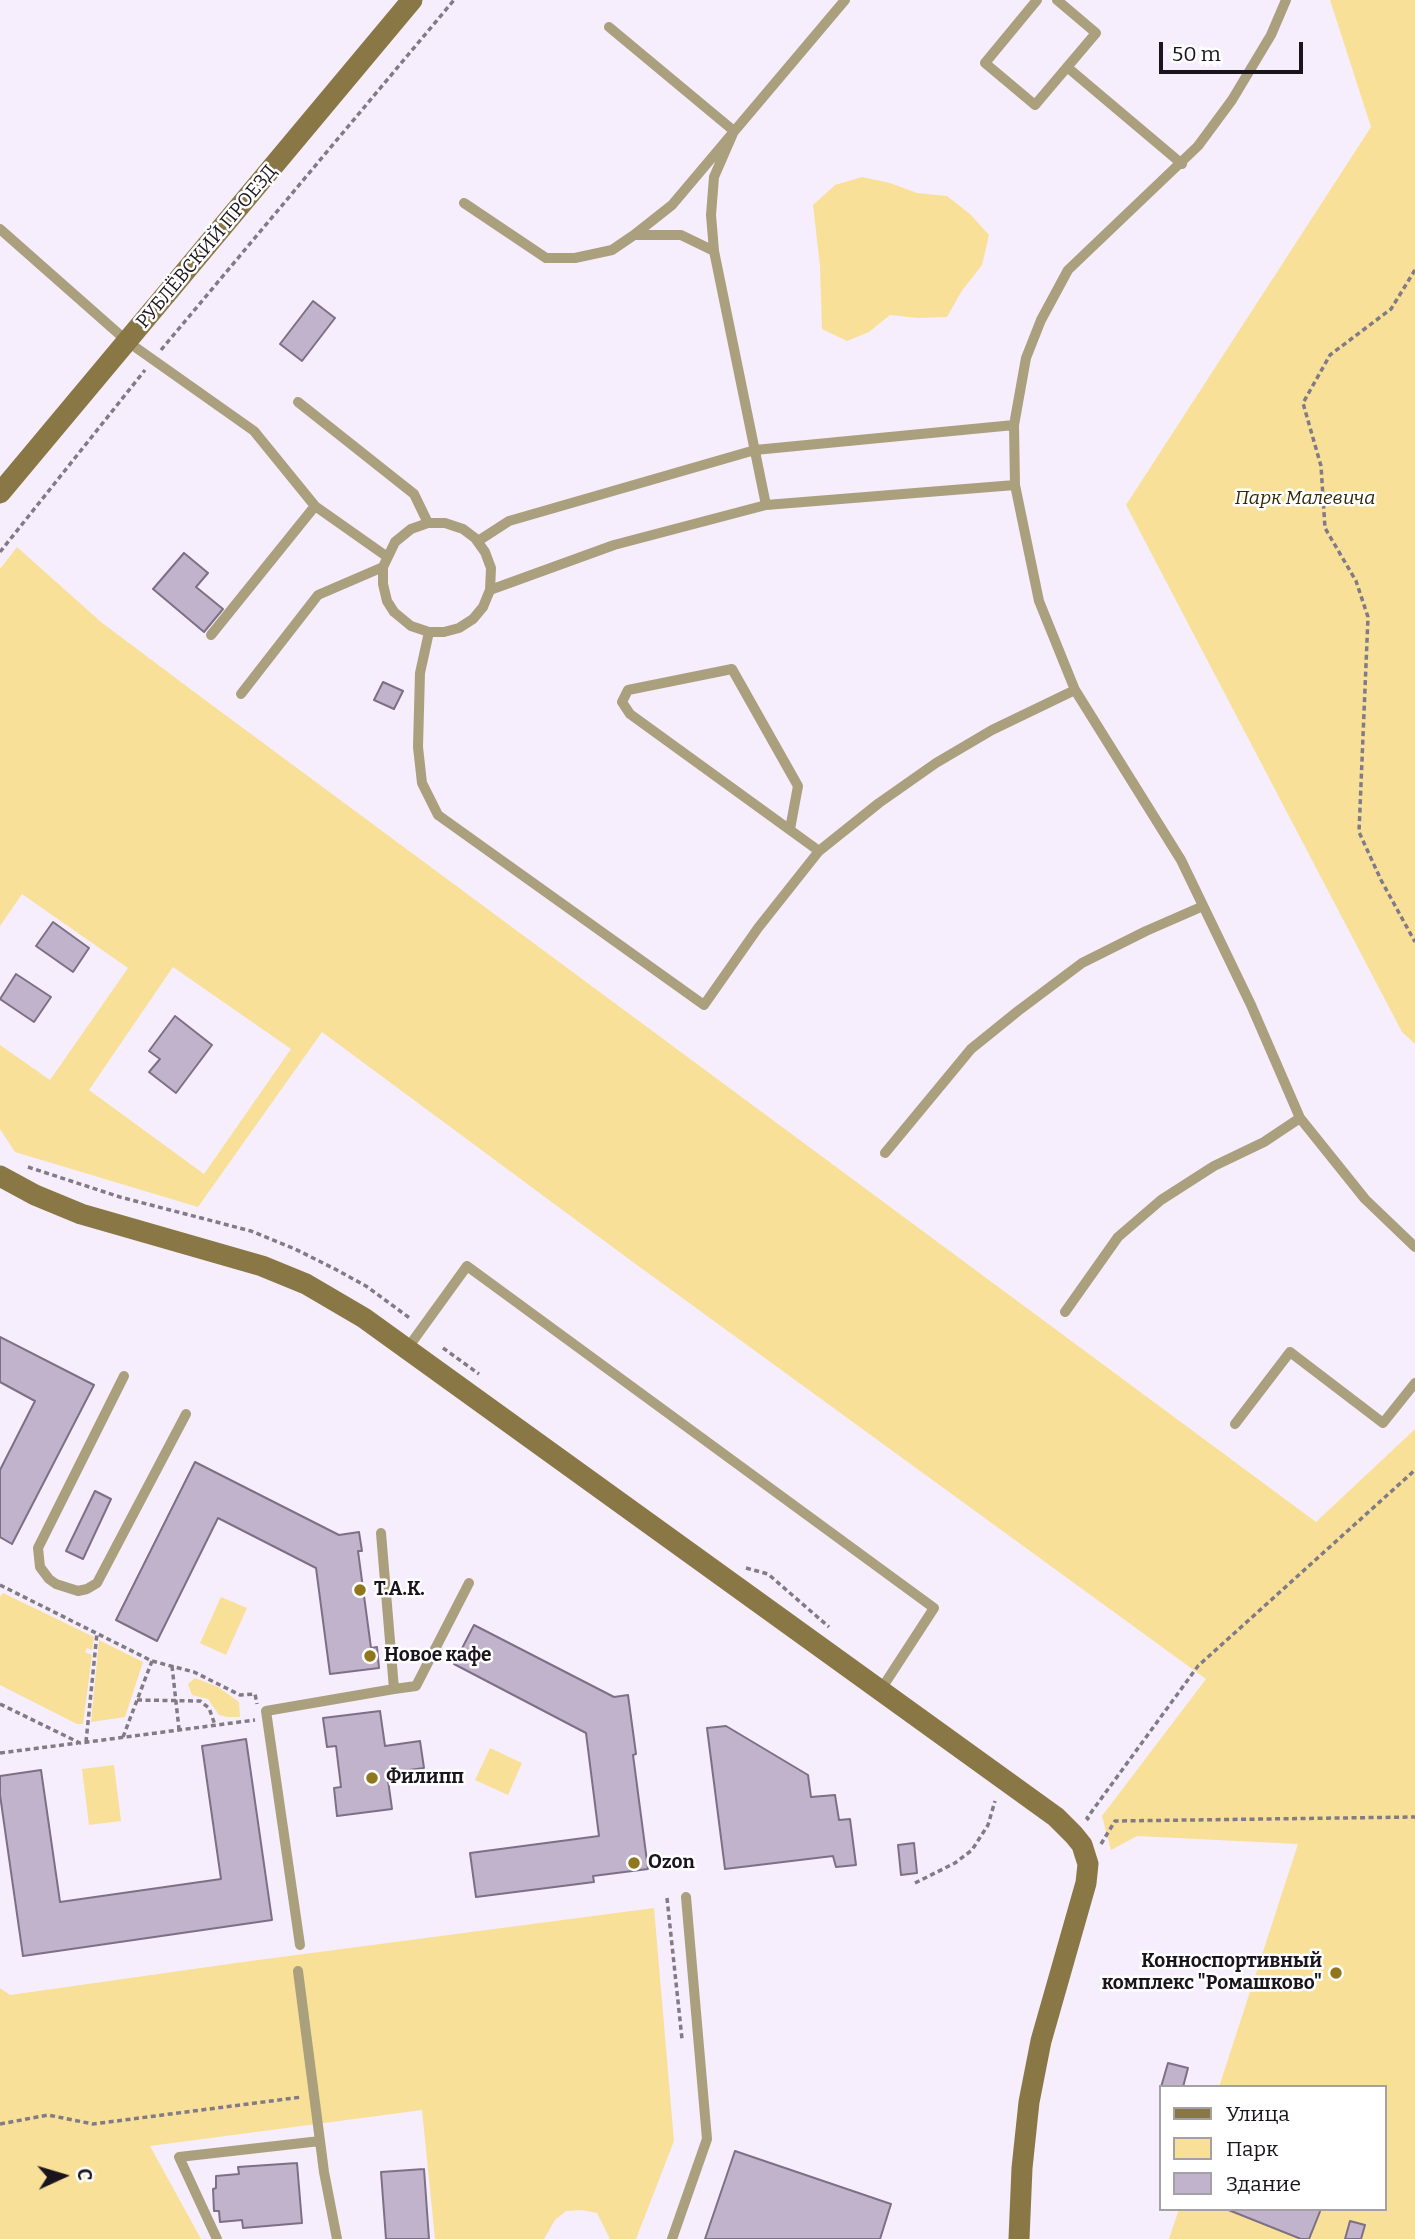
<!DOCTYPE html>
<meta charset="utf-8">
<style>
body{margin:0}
#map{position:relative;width:1415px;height:2239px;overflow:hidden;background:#f6eefc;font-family:Bitter,serif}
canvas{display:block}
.legend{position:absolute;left:1159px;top:2085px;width:228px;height:126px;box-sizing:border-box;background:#fff;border:2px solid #a3a1a5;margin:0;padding:9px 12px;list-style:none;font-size:21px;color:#1a151d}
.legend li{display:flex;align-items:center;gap:14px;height:35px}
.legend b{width:35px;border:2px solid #a3a1a5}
.north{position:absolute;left:28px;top:2141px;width:70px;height:70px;-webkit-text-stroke:5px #fff;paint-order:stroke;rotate:86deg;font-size:19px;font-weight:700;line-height:28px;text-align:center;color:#1a151d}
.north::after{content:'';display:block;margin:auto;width:24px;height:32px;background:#1a151d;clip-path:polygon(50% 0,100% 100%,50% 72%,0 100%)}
.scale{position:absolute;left:1159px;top:42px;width:144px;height:32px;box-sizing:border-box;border:4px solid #1a151d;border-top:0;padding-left:9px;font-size:21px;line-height:24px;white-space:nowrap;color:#1a151d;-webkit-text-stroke:5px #fff;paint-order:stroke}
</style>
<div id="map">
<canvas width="1415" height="2239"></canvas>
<ul class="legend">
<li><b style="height:9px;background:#897845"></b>Улица</li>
<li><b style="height:19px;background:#f8e098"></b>Парк</li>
<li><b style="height:19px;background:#c1b3cb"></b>Здание</li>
</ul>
<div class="north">С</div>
<div class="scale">50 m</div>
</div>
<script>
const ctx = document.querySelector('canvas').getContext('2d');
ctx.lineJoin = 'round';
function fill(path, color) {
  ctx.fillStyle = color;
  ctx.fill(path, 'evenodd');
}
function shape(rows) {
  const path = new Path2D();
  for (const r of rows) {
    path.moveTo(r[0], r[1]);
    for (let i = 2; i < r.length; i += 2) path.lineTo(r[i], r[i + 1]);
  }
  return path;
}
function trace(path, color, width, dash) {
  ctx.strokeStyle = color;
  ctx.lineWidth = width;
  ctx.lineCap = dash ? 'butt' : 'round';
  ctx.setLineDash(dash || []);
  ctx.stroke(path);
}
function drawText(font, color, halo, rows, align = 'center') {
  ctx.font = font + ' Bitter,serif';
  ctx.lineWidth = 5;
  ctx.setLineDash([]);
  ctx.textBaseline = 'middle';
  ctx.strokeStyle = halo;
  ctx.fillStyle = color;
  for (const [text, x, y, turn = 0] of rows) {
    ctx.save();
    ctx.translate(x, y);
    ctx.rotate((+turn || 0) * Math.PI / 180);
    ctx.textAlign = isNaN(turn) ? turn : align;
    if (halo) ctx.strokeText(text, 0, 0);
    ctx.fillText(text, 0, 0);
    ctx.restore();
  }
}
fill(shape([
 [1330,0,1415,0,1415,1044,1402,1032,1126,505,1371,127],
 [862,177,890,183,917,193,947,196,970,214,989,235,982,265,961,292,947,317,918,318,890,315,869,332,847,341,822,329,820,266,813,205,835,185],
 [17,547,101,622,201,697,1316,1522,1415,1429,1415,2239,1169,2239,1179,2209,1385,2209,1385,2087,1219,2087,1298,1844,1137,1836,1111,1850,1102,1816,1206,1679,626,1257,322,1032,198,1207,15,1152,0,1129,0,1045,50,1080,128,968,22,894,0,926,0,569],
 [173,967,291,1049,204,1174,89,1090],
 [3,1593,94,1637,92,1650,87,1648,85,1652,92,1655,83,1724,77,1724,0,1685,0,1597],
 [221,1597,247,1608,226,1655,200,1643],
 [99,1640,143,1662,125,1717,91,1722],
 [195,1678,218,1687,239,1702,240,1717,228,1717,219,1715,208,1699,192,1695,188,1684],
 [490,1748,522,1763,508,1795,475,1780],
 [114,1765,121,1821,89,1825,82,1769],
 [654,1908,674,2141,636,2239,610,2239,597,2213,582,2210,566,2211,555,2220,544,2239,435,2239,422,2110,150,2146,201,2239,0,2239,0,1988,10,1995,243,1962]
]), '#f8e098');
const building = shape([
 [313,301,335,318,302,361,280,344,313,301],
 [184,553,208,573,196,587,223,609,204,632,153,589,184,553],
 [383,682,403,691,394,709,374,700,383,682],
 [53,922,89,948,73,972,36,946,53,922],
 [16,974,51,997,34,1022,0,999,16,974],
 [175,1016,212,1045,176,1093,149,1072,160,1059,149,1051,175,1016],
 [0,1337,94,1385,12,1544,0,1537,0,1470,35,1401,0,1382,0,1337],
 [195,1462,339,1535,359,1532,362,1551,358,1551,371,1648,377,1647,379,1668,330,1674,316,1568,218,1518,157,1641,116,1620,195,1462],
 [95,1491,111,1499,83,1559,66,1551,95,1491],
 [474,1625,614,1697,628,1695,636,1754,633,1755,648,1869,593,1876,594,1882,476,1897,470,1853,599,1836,586,1733,454,1664,474,1625],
 [380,1711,385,1746,420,1741,424,1768,387,1773,392,1809,337,1816,334,1788,341,1787,336,1746,327,1747,323,1718,380,1711],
 [726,1726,808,1775,811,1797,835,1795,839,1820,850,1819,856,1865,836,1867,833,1856,725,1869,707,1728,726,1726],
 [246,1739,272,1920,23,1956,0,1795,0,1776,41,1770,60,1902,221,1879,202,1746,246,1739],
 [914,1843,917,1873,901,1875,898,1845,914,1843],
 [1168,2063,1188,2068,1183,2087,1161,2087,1168,2063],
 [735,2151,891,2204,880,2239,705,2239,735,2151],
 [297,2163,302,2223,243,2228,242,2220,220,2222,219,2211,214,2211,213,2189,216,2188,216,2176,239,2174,238,2167,297,2163],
 [424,2169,429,2239,386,2239,381,2172,424,2169],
 [1226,2209,1321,2209,1309,2239,1301,2239,1226,2209],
 [1350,2221,1365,2225,1361,2239,1345,2239,1350,2221]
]);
fill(building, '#c1b3cb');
trace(building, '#7d7086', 2);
trace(shape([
 [1415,270,1391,309,1330,355,1303,403,1321,466,1325,528,1356,581,1368,617,1359,832,1381,880,1415,942],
 [161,350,454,0],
 [0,552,145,370],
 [28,1167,120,1197,251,1231,295,1249,335,1269,366,1286,411,1319],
 [443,1348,479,1374],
 [746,1568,768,1574,829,1627],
 [0,1585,152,1661,194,1672,240,1695,255,1694,257,1704],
 [172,1666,179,1729],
 [137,1700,200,1701,209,1708,215,1725],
 [0,1704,80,1743,255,1720],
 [123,1737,152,1661],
 [86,1742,97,1633],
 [0,1753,78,1743],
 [1089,1820,1087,1818,1198,1666,1415,1470],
 [1101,1844,1115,1821,1415,1817],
 [915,1883,955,1863,972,1850,988,1825,995,1801],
 [667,1898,682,2039],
 [0,2124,48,2115,93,2124,302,2097]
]), '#827b86', 3.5, [5, 3.5]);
trace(shape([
 [1037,0,985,63,1035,105,1096,33,1057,0],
 [1286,0,1271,35,1232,100,1198,146,1068,270,1041,320,1026,358,1014,425,1015,485,1039,601,1075,690,1181,860,1251,1005,1300,1118,1365,1199,1415,1247],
 [609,27,734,131,714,177,711,215,714,251,766,505],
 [1067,67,1182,164],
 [464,203,546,258,575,258,612,250,634,235,672,205,845,0],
 [0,229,128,342,254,431,315,506,386,556],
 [634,235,681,235,714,251],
 [298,402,414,494,428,523],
 [478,541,509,521,755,450,1014,425],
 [490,590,491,568,485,552,475,538,463,529,445,523,428,523,411,529,395,542,383,567,383,584,387,601,394,612,411,626,429,632,444,632,459,628,473,619,483,607,490,590,614,545,766,505,1015,485],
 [429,632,420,673,418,747,422,783,438,815,704,1005,758,928,819,851,879,803,936,763,992,730,1075,690],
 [211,635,315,506],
 [241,694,318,595,383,567],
 [790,829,798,786,732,669,628,690,622,702,630,714,819,851],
 [885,1153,971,1049,1018,1011,1082,963,1146,931,1201,907],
 [1065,1312,1118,1237,1161,1200,1214,1166,1264,1142,1300,1118],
 [407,1349,467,1266,934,1608,880,1691],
 [124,1376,38,1548,40,1567,49,1579,56,1584,78,1591,87,1589,97,1583,186,1414],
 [1235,1424,1290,1352,1383,1423,1415,1383],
 [381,1533,394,1689,416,1686,469,1583],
 [300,1945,266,1711,394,1689],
 [298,1971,324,2172,337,2239],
 [217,2239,179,2157,320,2141],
 [672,2239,707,2139,686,1897]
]), '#aba07e', 10);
trace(shape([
 [0,493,412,0],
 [0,1176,35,1195,81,1214,262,1266,306,1284,364,1318,1056,1817,1074,1835,1082,1845,1088,1864,1086,1883,1041,2041,1029,2102,1022,2168,1019,2239]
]), '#897845', 21);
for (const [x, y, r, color] of [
 [360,1590,7,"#90761c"],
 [370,1656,7,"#90761c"],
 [372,1778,7,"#90761c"],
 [634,1863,7,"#90761c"],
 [1336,1973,7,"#90761c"]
]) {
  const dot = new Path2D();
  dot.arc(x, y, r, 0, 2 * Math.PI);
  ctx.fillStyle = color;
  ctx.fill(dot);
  trace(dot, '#fff', 2.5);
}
drawText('19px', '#1a151d', '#fff', [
 ["РУБЛЁВСКИЙ ПРОЕЗД",207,247,-50]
]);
drawText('italic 19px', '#332802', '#fff', [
 ["Парк Малевича",1305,499]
]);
drawText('bold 19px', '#1a151d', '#fff', [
 ["Т.А.К.",374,1590],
 ["Новое кафе",384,1656],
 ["Филипп",386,1778],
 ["Ozon",648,1863],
 ["Конноспортивный",1322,1962,"right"],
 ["комплекс \"Ромашково\"",1322,1984,"right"]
], 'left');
</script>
